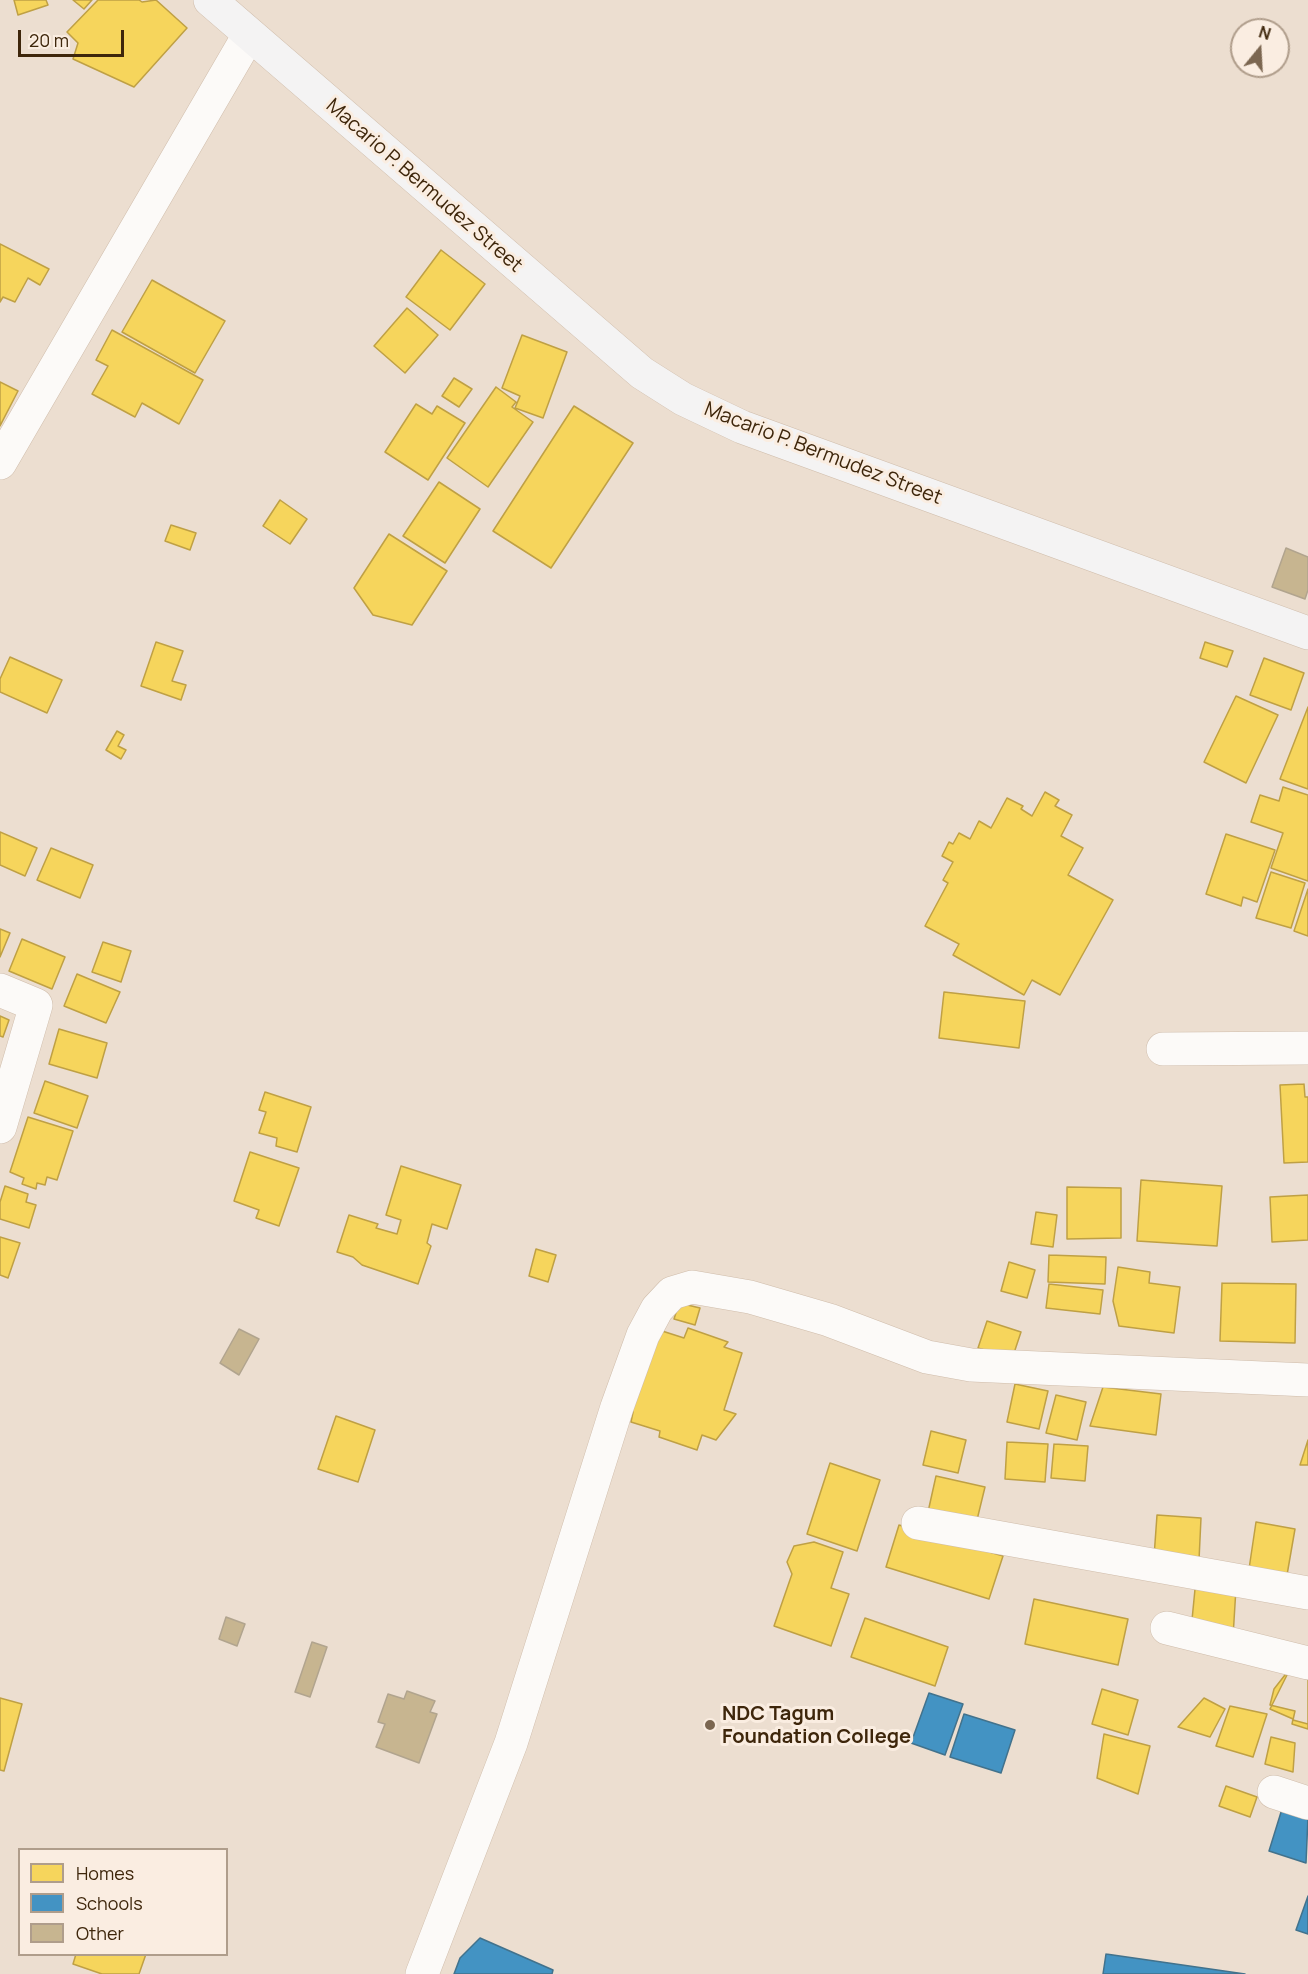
<!DOCTYPE html>
<style>
body{margin:0}
#map{position:relative;width:1308px;height:1974px;overflow:hidden;background:#ecded0;font-family:Manrope,sans-serif}
canvas{display:block}
.legend{position:absolute;left:18px;top:1848px;width:210px;height:108px;box-sizing:border-box;background:#faede1;border:2px solid #af9d8b;margin:0;padding:8px 10px;list-style:none;font-size:18px;color:#3e260b}
.legend li{display:flex;align-items:center;gap:12px;height:30px}
.legend b{width:30px;border:2px solid #af9d8b}
.north{position:absolute;left:1230px;top:18px;width:60px;height:60px;box-sizing:border-box;background:#faede1;border:2px solid #af9d8b;border-radius:50%;rotate:18deg;font-size:16px;font-weight:700;line-height:24px;text-align:center;color:#3e260b}
.north::after{content:'';display:block;margin:auto;width:21px;height:27px;background:#7b6650;clip-path:polygon(50% 0,100% 100%,50% 72%,0 100%)}
.scale{position:absolute;left:18px;top:30px;width:106px;height:27px;box-sizing:border-box;border:3px solid #3e260b;border-top:0;padding-left:8px;font-size:18px;line-height:21px;white-space:nowrap;color:#3e260b;-webkit-text-stroke:4px #faede1;paint-order:stroke}
</style>
<div id="map">
<canvas width="1308" height="1974"></canvas>
<ul class="legend">
<li><b style="height:16px;background:#f6d55c"></b>Homes</li>
<li><b style="height:16px;background:#4393c3"></b>Schools</li>
<li><b style="height:16px;background:#c7b590"></b>Other</li>
</ul>
<div class="north">N</div>
<div class="scale">20 m</div>
</div>
<script>
const ctx = document.querySelector('canvas').getContext('2d');
ctx.lineJoin = 'round';
function fill(path, color) {
  ctx.fillStyle = color;
  ctx.fill(path, 'evenodd');
}
function shape(rows) {
  const path = new Path2D();
  for (const r of rows) {
    path.moveTo(r[0], r[1]);
    for (let i = 2; i < r.length; i += 2) path.lineTo(r[i], r[i + 1]);
  }
  return path;
}
function trace(path, color, width, dash) {
  ctx.strokeStyle = color;
  ctx.lineWidth = width;
  ctx.lineCap = dash ? 'butt' : 'round';
  ctx.setLineDash(dash || []);
  ctx.stroke(path);
}
function drawText(font, color, halo, rows, align = 'center') {
  ctx.font = font + ' Manrope,sans-serif';
  ctx.lineWidth = 6;
  ctx.setLineDash([]);
  ctx.textBaseline = 'middle';
  ctx.strokeStyle = halo;
  ctx.fillStyle = color;
  for (const [text, x, y, turn = 0] of rows) {
    ctx.save();
    ctx.translate(x, y);
    ctx.rotate((+turn || 0) * Math.PI / 180);
    ctx.textAlign = isNaN(turn) ? turn : align;
    if (halo) ctx.strokeText(text, 0, 0);
    ctx.fillText(text, 0, 0);
    ctx.restore();
  }
}
const homes = shape([
 [14,0,46,0,48,5,18,15,14,0],
 [73,0,92,0,84,9,73,0],
 [98,0,139,0,142,2,156,0,187,28,134,87,73,59,78,43,67,32,98,0],
 [0,244,49,269,40,285,28,278,15,302,3,297,0,302,0,244],
 [441,250,485,284,450,330,406,297,441,250],
 [152,280,225,321,195,373,122,332,152,280],
 [407,308,438,335,405,373,374,346,407,308],
 [112,330,203,380,179,424,142,403,135,417,92,394,108,366,96,360,112,330],
 [522,335,567,352,543,418,515,408,520,396,502,388,522,335],
 [454,378,472,389,459,407,442,396,454,378],
 [0,382,18,391,0,426,0,382],
 [496,387,516,402,512,407,533,422,488,487,447,458,496,387],
 [416,404,432,414,437,406,465,423,428,480,385,452,416,404],
 [574,406,633,443,551,568,493,531,574,406],
 [439,482,480,509,445,563,403,536,439,482],
 [280,500,307,519,290,544,263,526,280,500],
 [171,525,196,533,190,550,165,541,171,525],
 [389,534,447,571,412,625,373,615,354,588,389,534],
 [156,642,183,651,172,681,186,685,181,700,141,686,156,642],
 [1205,642,1233,651,1227,667,1200,658,1205,642],
 [10,657,62,680,47,713,0,692,0,679,10,657],
 [1264,658,1304,673,1291,710,1250,695,1264,658],
 [1236,696,1278,715,1246,783,1204,762,1236,696],
 [1308,707,1308,789,1280,779,1308,707],
 [117,731,124,735,118,746,126,750,121,759,106,750,117,731],
 [1283,787,1308,795,1308,881,1271,868,1283,833,1251,822,1260,795,1279,801,1283,787],
 [1045,792,1059,800,1055,806,1072,815,1061,836,1083,848,1068,875,1113,900,1060,995,1032,980,1024,995,953,955,959,944,925,926,948,883,943,880,953,862,942,856,949,842,953,844,959,833,970,839,979,821,991,828,1007,798,1023,806,1021,809,1032,816,1045,792],
 [0,832,37,848,25,876,0,865,0,832],
 [1226,834,1275,850,1257,902,1243,897,1241,906,1206,894,1226,834],
 [51,848,93,865,80,898,37,880,51,848],
 [1271,872,1305,883,1291,928,1256,918,1271,872],
 [1308,889,1308,936,1294,931,1308,889],
 [0,929,10,933,0,957,0,929],
 [22,939,65,957,52,989,9,971,22,939],
 [103,942,131,951,121,982,92,972,103,942],
 [77,974,120,992,106,1023,64,1006,77,974],
 [944,992,1025,1001,1019,1048,939,1038,944,992],
 [0,1016,9,1020,3,1037,0,1036,0,1016],
 [59,1029,107,1043,97,1078,49,1064,59,1029],
 [45,1081,88,1096,77,1128,34,1113,45,1081],
 [1304,1084,1305,1097,1308,1097,1308,1162,1284,1163,1280,1085,1304,1084],
 [265,1092,311,1107,297,1152,276,1146,277,1138,259,1133,266,1112,259,1110,265,1092],
 [28,1117,73,1131,57,1180,47,1177,45,1185,37,1183,36,1189,22,1184,24,1178,10,1172,28,1117],
 [250,1152,299,1168,279,1226,256,1218,259,1210,234,1201,250,1152],
 [401,1166,461,1185,447,1229,432,1224,427,1243,431,1246,418,1284,362,1265,353,1257,337,1252,349,1215,378,1224,376,1228,397,1234,401,1220,386,1215,401,1166],
 [1141,1180,1222,1186,1217,1246,1137,1241,1141,1180],
 [5,1186,28,1194,26,1202,36,1205,29,1228,0,1219,0,1202,5,1186],
 [1067,1187,1121,1188,1121,1238,1067,1239,1067,1187],
 [1308,1195,1308,1240,1272,1242,1270,1197,1308,1195],
 [1036,1212,1057,1215,1053,1247,1031,1244,1036,1212],
 [0,1237,20,1243,8,1278,0,1275,0,1237],
 [536,1249,556,1255,548,1282,529,1276,536,1249],
 [1049,1255,1106,1257,1105,1284,1048,1282,1049,1255],
 [1009,1262,1035,1270,1027,1298,1001,1291,1009,1262],
 [1118,1267,1150,1272,1149,1283,1180,1287,1174,1333,1119,1326,1113,1301,1118,1267],
 [1222,1283,1296,1284,1295,1343,1220,1341,1222,1283],
 [1049,1284,1103,1290,1100,1314,1046,1308,1049,1284],
 [679,1303,700,1308,695,1325,674,1319,679,1303],
 [987,1321,1021,1332,1012,1359,978,1348,987,1321],
 [688,1328,728,1342,724,1347,742,1353,724,1410,736,1414,716,1440,702,1435,697,1450,659,1437,660,1431,631,1422,633,1412,629,1410,659,1330,684,1338,688,1328],
 [1015,1384,1048,1391,1039,1429,1007,1422,1015,1384],
 [1103,1387,1161,1394,1156,1435,1090,1426,1103,1387],
 [1056,1395,1086,1402,1077,1440,1046,1433,1056,1395],
 [336,1416,375,1430,358,1482,318,1469,336,1416],
 [931,1431,966,1440,958,1473,923,1465,931,1431],
 [1308,1440,1308,1465,1300,1465,1308,1440],
 [1007,1442,1048,1444,1045,1482,1005,1479,1007,1442],
 [1054,1444,1088,1446,1085,1481,1051,1478,1054,1444],
 [830,1463,880,1480,857,1551,807,1534,830,1463],
 [936,1476,985,1487,976,1524,928,1512,936,1476],
 [1157,1515,1201,1518,1199,1560,1154,1557,1157,1515],
 [1256,1522,1295,1529,1287,1575,1249,1569,1256,1522],
 [899,1525,1003,1556,989,1599,886,1567,899,1525],
 [814,1542,843,1552,831,1588,849,1594,831,1646,774,1626,792,1574,787,1562,794,1546,814,1542],
 [1196,1579,1236,1588,1233,1637,1191,1630,1196,1579],
 [1034,1599,1128,1619,1118,1665,1025,1644,1034,1599],
 [865,1618,948,1647,935,1686,851,1657,865,1618],
 [1294,1661,1308,1665,1308,1729,1292,1724,1293,1719,1270,1709,1294,1661],
 [1292,1666,1308,1671,1308,1724,1293,1720,1295,1711,1270,1705,1274,1689,1292,1666],
 [1102,1689,1138,1700,1128,1735,1092,1724,1102,1689],
 [0,1698,22,1704,4,1771,0,1770,0,1698],
 [1204,1698,1225,1709,1210,1737,1178,1727,1204,1698],
 [1230,1706,1267,1714,1253,1757,1216,1746,1230,1706],
 [1104,1734,1150,1746,1138,1794,1097,1778,1104,1734],
 [1271,1737,1295,1743,1293,1772,1265,1764,1271,1737],
 [1226,1786,1257,1797,1250,1817,1219,1806,1226,1786],
 [76,1954,146,1954,139,1974,102,1974,73,1964,76,1954]
]);
fill(homes, '#f6d55c');
trace(homes, '#bfa044', 1.5);
const schools = shape([
 [929,1693,963,1704,945,1755,911,1743,929,1693],
 [964,1714,1015,1730,1001,1773,950,1757,964,1714],
 [1282,1809,1308,1817,1306,1863,1269,1851,1282,1809],
 [1308,1896,1308,1934,1296,1930,1308,1896],
 [480,1938,553,1970,552,1974,454,1974,460,1958,480,1938],
 [1106,1954,1245,1974,1103,1974,1106,1954]
]);
fill(schools, '#4393c3');
trace(schools, '#42728c', 1.5);
const building = shape([
 [1286,548,1308,557,1308,590,1305,599,1272,587,1286,548],
 [239,1329,259,1339,239,1375,220,1363,239,1329],
 [226,1617,245,1624,237,1646,219,1639,226,1617],
 [312,1642,327,1647,310,1697,295,1692,312,1642],
 [407,1691,435,1701,430,1712,437,1714,419,1763,376,1747,385,1724,378,1722,388,1694,404,1699,407,1691]
]);
fill(building, '#c7b590');
trace(building, '#b1a48e', 1.5);
const minor = shape([
 [0,463,249,35],
 [0,990,36,1005,0,1127],
 [1163,1049,1308,1048],
 [918,1523,1308,1593],
 [1167,1628,1308,1663],
 [1274,1792,1308,1803],
 [422,1974,511,1743,617,1407,643,1335,657,1309,672,1293,692,1287,750,1297,829,1320,927,1357,971,1365,1308,1380]
]);
const secondary = shape([
 [210,0,642,373,683,399,742,427,1308,633]
]);
trace(minor, '#cfbcaa', 34);
trace(secondary, '#cfbcaa', 34);
trace(minor, '#fcfaf8', 33);
trace(secondary, '#f4f3f3', 33);
for (const [x, y, r, color] of [
 [710,1725,6,"#7b6650"]
]) {
  const dot = new Path2D();
  dot.arc(x, y, r, 0, 2 * Math.PI);
  ctx.fillStyle = color;
  ctx.fill(dot);
  trace(dot, '#faede1', 2);
}
drawText('20px', '#3e260b', '#faede1', [
 ["Macario P. Bermudez Street",424,186,41],
 ["Macario P. Bermudez Street",823,454,21]
]);
drawText('bold 20px', '#3e260b', '#faede1', [
 ["NDC Tagum",722,1714],
 ["Foundation College",722,1737]
], 'left');
</script>
